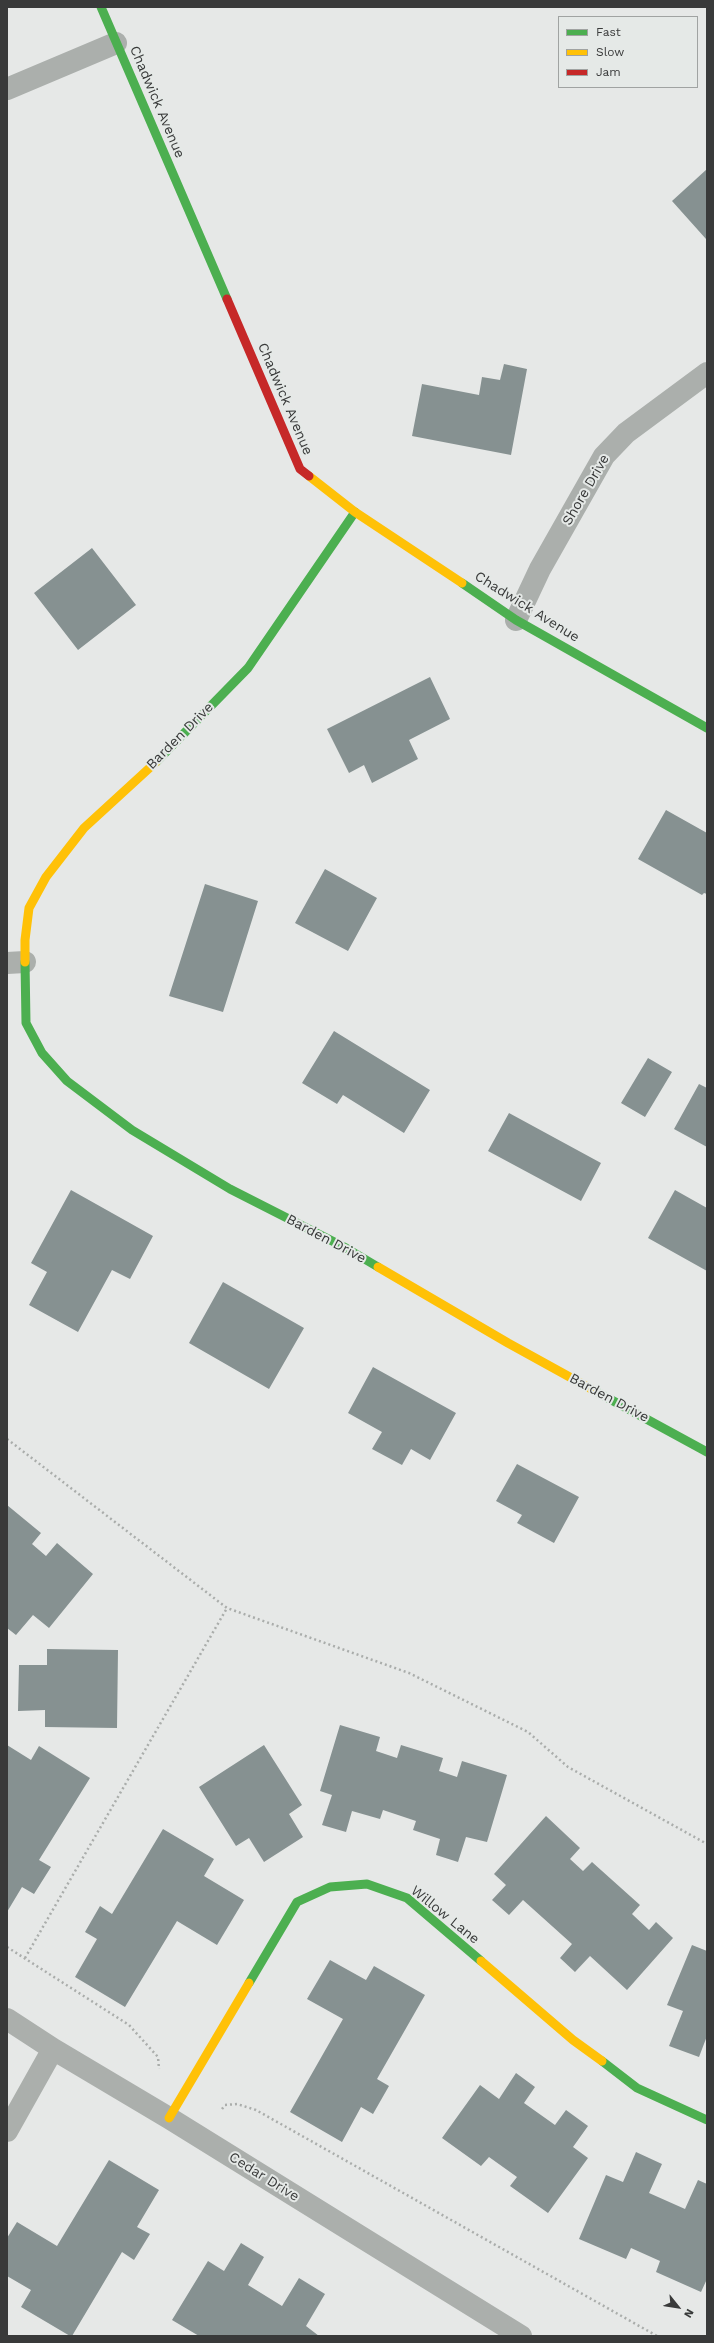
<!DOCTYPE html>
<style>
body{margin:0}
#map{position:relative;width:714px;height:2343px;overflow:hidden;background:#e6e8e7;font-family:"Work Sans",sans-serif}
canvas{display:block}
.frame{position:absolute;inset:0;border:8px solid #393a3a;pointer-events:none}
.legend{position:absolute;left:558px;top:16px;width:140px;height:72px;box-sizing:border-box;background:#e5e9e7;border:1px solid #a0a3a2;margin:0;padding:5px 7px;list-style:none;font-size:12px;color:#393a3a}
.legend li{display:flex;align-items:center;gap:8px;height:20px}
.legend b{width:20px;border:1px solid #a0a3a2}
.north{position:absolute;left:658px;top:2287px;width:40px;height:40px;-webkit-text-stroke:3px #e5e9e7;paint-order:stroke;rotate:120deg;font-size:11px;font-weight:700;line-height:16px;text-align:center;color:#393a3a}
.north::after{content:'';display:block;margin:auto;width:14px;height:18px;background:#393a3a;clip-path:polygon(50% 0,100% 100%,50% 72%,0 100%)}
</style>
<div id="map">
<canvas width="714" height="2343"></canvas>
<div class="frame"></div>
<ul class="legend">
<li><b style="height:5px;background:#4caf50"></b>Fast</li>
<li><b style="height:5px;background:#ffc107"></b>Slow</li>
<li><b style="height:5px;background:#c62828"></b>Jam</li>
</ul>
<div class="north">N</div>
</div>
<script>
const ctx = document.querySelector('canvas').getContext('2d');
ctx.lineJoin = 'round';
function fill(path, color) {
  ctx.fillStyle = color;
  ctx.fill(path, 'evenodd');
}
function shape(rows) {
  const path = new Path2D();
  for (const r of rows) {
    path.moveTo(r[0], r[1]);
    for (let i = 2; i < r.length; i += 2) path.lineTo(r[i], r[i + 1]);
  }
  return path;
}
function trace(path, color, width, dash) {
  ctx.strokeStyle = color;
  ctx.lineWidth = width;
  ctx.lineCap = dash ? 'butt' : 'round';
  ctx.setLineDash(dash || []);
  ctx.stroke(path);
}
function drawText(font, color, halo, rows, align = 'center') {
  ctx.font = font + ' "Work Sans",sans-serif';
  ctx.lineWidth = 4;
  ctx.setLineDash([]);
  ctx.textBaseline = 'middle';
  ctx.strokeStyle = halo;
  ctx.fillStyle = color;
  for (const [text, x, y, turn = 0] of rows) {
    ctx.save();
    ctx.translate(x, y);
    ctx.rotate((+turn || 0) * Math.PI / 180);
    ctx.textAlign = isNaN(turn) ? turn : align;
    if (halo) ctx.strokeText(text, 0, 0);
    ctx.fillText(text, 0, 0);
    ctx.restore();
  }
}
fill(shape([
 [707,169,707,238,706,239,672,201],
 [504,364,527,369,511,455,412,436,422,384,479,395,482,377,500,380],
 [92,548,136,605,78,650,34,593],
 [430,677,450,719,409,740,418,759,372,783,364,765,349,773,327,729],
 [666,810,707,833,707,894,704,893,702,895,638,859],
 [325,869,377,898,348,951,295,923],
 [205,884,258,901,223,1012,169,996],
 [334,1031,430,1090,404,1133,343,1095,337,1104,302,1083],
 [648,1058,672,1072,645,1117,621,1103],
 [699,1084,707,1088,707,1147,674,1129],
 [509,1113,601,1163,581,1201,488,1151],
 [71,1190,153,1236,130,1279,112,1270,78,1332,29,1305,47,1272,31,1263],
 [675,1190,707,1208,707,1271,648,1238],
 [223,1282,304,1328,269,1389,189,1343],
 [373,1367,456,1413,430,1460,411,1449,402,1465,372,1449,382,1432,348,1413],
 [517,1464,579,1497,554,1543,517,1523,522,1515,496,1501],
 [7,1505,41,1533,32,1544,46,1556,57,1543,93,1574,49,1628,33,1615,16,1635,7,1628],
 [47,1649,118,1650,117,1728,45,1727,45,1710,18,1711,19,1665,47,1665],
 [340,1725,380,1737,376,1751,397,1758,401,1745,443,1758,439,1771,457,1777,462,1761,507,1775,487,1842,466,1837,458,1862,436,1855,440,1839,413,1830,416,1821,383,1810,380,1819,352,1811,346,1832,322,1825,332,1795,320,1791],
 [7,1745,31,1760,39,1746,90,1778,39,1860,51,1867,34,1894,22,1887,7,1912],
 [264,1745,302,1805,289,1814,303,1837,264,1862,249,1838,236,1846,199,1787],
 [546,1816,580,1848,570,1859,583,1871,592,1862,640,1905,632,1914,649,1930,656,1922,673,1938,627,1990,590,1956,575,1972,560,1958,572,1944,523,1900,509,1915,492,1900,506,1885,494,1874],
 [163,1829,214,1859,204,1876,244,1900,217,1945,177,1921,125,2007,75,1977,97,1939,85,1932,100,1906,112,1914],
 [692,1945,707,1951,707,2036,699,2057,669,2046,683,2011,667,2005],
 [330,1960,366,1980,374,1966,425,1995,377,2079,389,2086,373,2114,361,2107,342,2142,290,2112,343,2019,307,1999],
 [516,2073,535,2087,524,2103,555,2125,566,2110,588,2126,573,2147,588,2158,548,2213,510,2186,517,2177,489,2157,481,2166,442,2138,480,2085,499,2099],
 [636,2152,662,2164,649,2193,685,2209,698,2180,707,2184,707,2279,701,2292,656,2272,660,2261,631,2248,626,2259,579,2239,606,2175,623,2182],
 [109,2160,159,2190,137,2227,150,2234,134,2260,122,2252,72,2336,70,2336,21,2307,31,2290,7,2276,7,2238,17,2222,57,2246],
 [241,2243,264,2257,248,2285,282,2306,299,2278,325,2294,306,2326,319,2336,199,2336,172,2320,208,2261,224,2271]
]), '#869191');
trace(shape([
 [7,1439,227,1608,409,1673,528,1732,568,1767,707,1844],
 [7,1947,129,2025,158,2057,159,2069],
 [25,1958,227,1608],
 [222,2109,225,2105,237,2104,256,2110,657,2336]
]), '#aaadab', 2.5, [2, 3]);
trace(shape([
 [7,89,116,43],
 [516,620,540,569,604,456,626,433,707,373],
 [7,963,25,962],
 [7,2019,53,2049,169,2118,521,2336],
 [7,2131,53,2049]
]), '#abafac', 22);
trace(shape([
 [101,7,227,299],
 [462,583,516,620,707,728],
 [156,762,248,668,355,512],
 [25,962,26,1023,42,1053,67,1081,132,1130,230,1189,346,1248,378,1267],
 [595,1391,707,1452],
 [249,1983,297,1902,330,1887,367,1884,407,1898,481,1961],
 [602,2061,637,2088,707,2120]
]), '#4caf50', 9);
trace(shape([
 [309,476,355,512,462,583],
 [25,962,25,940,29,908,46,877,84,828,156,762],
 [378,1267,508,1343,595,1391],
 [481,1961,573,2040,602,2061],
 [169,2118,249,1983]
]), '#ffc107', 9);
trace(shape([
 [227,299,300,469,309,476]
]), '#c62828', 9);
drawText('14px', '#393a3a', '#e5e9e7', [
 ["Chadwick Avenue",157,102,67],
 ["Chadwick Avenue",285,399,67],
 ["Shore Drive",586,490,-60],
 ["Chadwick Avenue",527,607,32],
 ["Barden Drive",180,736,-45],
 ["Barden Drive",326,1239,28],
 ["Barden Drive",609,1398,28],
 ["Willow Lane",445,1915,39],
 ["Cedar Drive",264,2177,32]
]);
</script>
